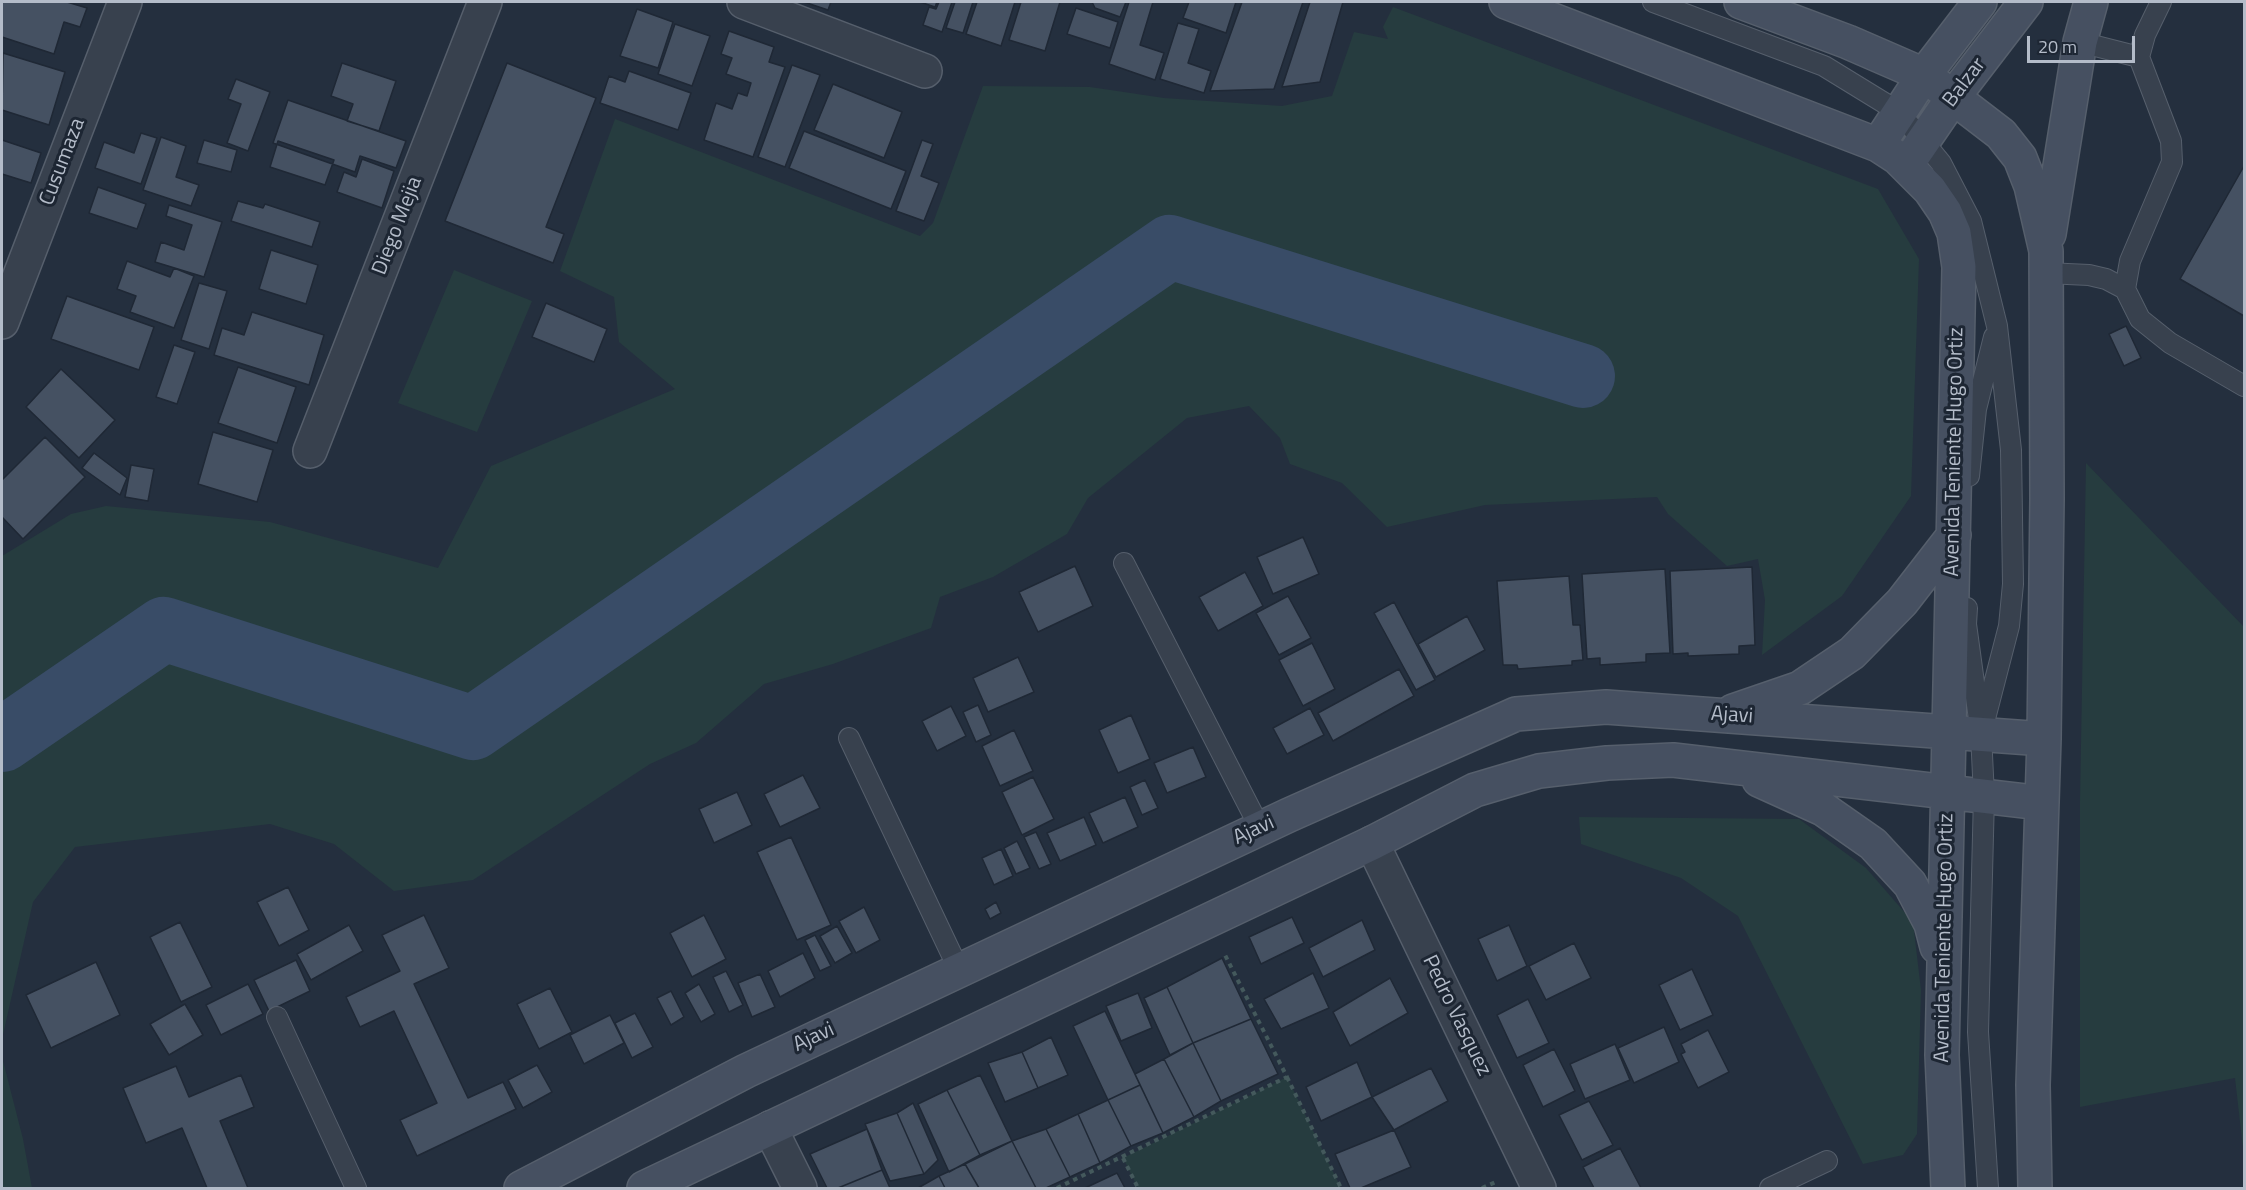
<!DOCTYPE html>
<style>
body{margin:0}
#map{position:relative;width:2246px;height:1190px;overflow:hidden;background:#242f3e;font-family:"Titillium Web",sans-serif}
canvas{display:block}
.frame{position:absolute;inset:0;border:3px solid #b4bcc9;pointer-events:none}
.scale{position:absolute;left:2027px;top:36px;width:108px;height:27px;box-sizing:border-box;border:3px solid #b4bcc9;border-top:0;padding-left:8px;font-size:18px;line-height:21px;white-space:nowrap;color:#b4bcc9;-webkit-text-stroke:4px #1d2633;paint-order:stroke}
</style>
<div id="map">
<canvas width="2246" height="1190"></canvas>
<div class="frame"></div>
<div class="scale">20 m</div>
</div>
<script>
const ctx = document.querySelector('canvas').getContext('2d');
ctx.lineJoin = 'round';
function fill(path, color) {
  ctx.fillStyle = color;
  ctx.fill(path, 'evenodd');
}
function shape(rows) {
  const path = new Path2D();
  for (const r of rows) {
    path.moveTo(r[0], r[1]);
    for (let i = 2; i < r.length; i += 2) path.lineTo(r[i], r[i + 1]);
  }
  return path;
}
function trace(path, color, width, dash) {
  ctx.strokeStyle = color;
  ctx.lineWidth = width;
  ctx.lineCap = dash ? 'butt' : 'round';
  ctx.setLineDash(dash || []);
  ctx.stroke(path);
}
function drawText(font, color, halo, rows, align = 'center') {
  ctx.font = font + ' "Titillium Web",sans-serif';
  ctx.lineWidth = 6;
  ctx.setLineDash([]);
  ctx.textBaseline = 'middle';
  ctx.strokeStyle = halo;
  ctx.fillStyle = color;
  for (const [text, x, y, turn = 0] of rows) {
    ctx.save();
    ctx.translate(x, y);
    ctx.rotate((+turn || 0) * Math.PI / 180);
    ctx.textAlign = isNaN(turn) ? turn : align;
    if (halo) ctx.strokeText(text, 0, 0);
    ctx.fillText(text, 0, 0);
    ctx.restore();
  }
}
fill(shape([
 [1393,7,1878,189,1919,259,1911,496,1842,596,1762,655,1765,600,1758,559,1727,566,1668,514,1657,497,1485,505,1387,527,1342,483,1290,464,1280,438,1249,406,1187,418,1088,498,1067,534,993,577,940,597,931,628,833,664,764,684,696,743,650,764,473,880,394,891,334,844,270,824,75,847,33,902,2,1039,2,556,71,514,106,506,270,522,438,568,491,466,675,389,619,342,614,297,560,271,615,119,920,236,933,223,983,86,1090,87,1164,98,1282,106,1332,96,1354,32,1388,39,1383,27],
 [454,270,532,301,477,432,398,403],
 [2086,463,2244,627,2244,1157,2235,1078,2080,1107,2080,801],
 [1579,817,1799,819,1866,868,1913,922,1921,990,1917,1134,1903,1155,1863,1164,1738,916,1681,878,1581,844],
 [2,1057,23,1139,32,1188,2,1188],
 [1287,1077,1341,1188,1138,1188,1123,1158]
]), '#263c3f');
trace(shape([
 [2,740,164,629,473,728,1170,247,1583,376]
]), '#394c67', 64);
const building = shape([
 [2,2,67,2,87,8,80,27,64,22,54,54,2,37,2,2],
 [804,2,831,2,828,10,804,2],
 [920,2,937,2,935,7,920,2],
 [939,2,952,2,942,32,923,25,929,7,936,9,939,2],
 [955,2,973,2,963,33,946,28,955,2],
 [977,2,1015,2,1001,46,966,34,977,2],
 [1021,2,1060,2,1045,51,1009,40,1021,2],
 [1092,2,1126,2,1120,17,1095,8,1092,2],
 [1129,2,1153,2,1140,45,1164,53,1155,80,1109,64,1129,2],
 [1189,2,1236,2,1226,33,1183,18,1189,2],
 [1242,2,1303,2,1274,89,1210,91,1242,2],
 [1310,2,1343,2,1320,82,1282,87,1310,2],
 [1076,8,1118,22,1110,48,1067,34,1076,8],
 [637,9,673,22,658,68,620,56,637,9],
 [1178,23,1199,29,1188,63,1211,71,1204,93,1160,79,1178,23],
 [675,24,710,36,692,86,658,74,675,24],
 [729,31,774,47,769,62,785,67,753,157,704,140,716,103,732,109,738,93,747,96,751,83,726,74,732,58,721,54,729,31],
 [3,53,65,72,49,125,2,110,3,53],
 [342,63,396,81,379,131,347,121,353,104,331,96,342,63],
 [507,63,596,98,546,227,564,234,553,263,445,221,507,63],
 [792,65,820,75,785,167,758,157,792,65],
 [629,71,691,93,678,130,600,103,609,76,625,82,629,71],
 [236,79,270,92,248,151,227,143,241,104,228,99,236,79],
 [833,84,902,112,884,158,814,130,833,84],
 [288,100,406,141,396,168,360,156,355,172,273,143,288,100],
 [804,131,906,171,891,209,789,168,804,131],
 [141,133,157,138,141,184,95,168,104,142,134,153,141,133],
 [161,137,186,146,176,177,199,185,191,206,143,190,161,137],
 [2,140,41,153,31,183,2,174,2,140],
 [204,140,237,150,231,172,197,163,204,140],
 [922,140,933,144,921,176,939,183,924,221,896,211,922,140],
 [278,141,334,160,325,185,270,167,278,141],
 [362,159,394,171,382,208,337,192,344,172,356,177,362,159],
 [2244,166,2244,316,2180,279,2244,166],
 [98,187,146,204,137,229,89,213,98,187],
 [238,201,263,208,265,204,320,222,312,247,231,221,238,201],
 [169,205,222,222,204,277,155,262,161,242,184,250,192,225,166,216,169,205],
 [271,250,318,265,306,304,259,289,271,250],
 [127,261,170,277,174,268,194,276,174,328,130,312,136,296,117,289,127,261],
 [199,283,227,291,209,349,181,340,199,283],
 [67,296,154,327,139,370,51,339,67,296],
 [546,303,607,329,594,362,532,337,546,303],
 [252,312,324,335,309,385,214,355,222,328,244,335,252,312],
 [2126,326,2141,358,2124,366,2109,334,2126,326],
 [174,345,195,352,177,404,156,397,174,345],
 [238,367,296,387,277,443,218,423,238,367],
 [61,369,115,420,79,458,26,407,61,369],
 [213,432,273,450,257,502,198,484,213,432],
 [45,437,85,477,23,539,2,517,2,480,45,437],
 [94,453,127,478,120,495,82,468,94,453],
 [131,465,154,469,148,501,125,497,131,465],
 [1303,537,1319,574,1273,594,1257,557,1303,537],
 [1075,566,1093,606,1038,632,1019,592,1075,566],
 [1752,567,1755,645,1739,646,1739,654,1688,656,1688,653,1673,654,1670,571,1752,567],
 [1665,569,1670,653,1646,654,1646,662,1600,665,1600,658,1587,659,1582,574,1665,569],
 [1245,572,1263,606,1218,631,1199,597,1245,572],
 [1569,576,1573,625,1580,625,1583,660,1572,661,1572,665,1518,669,1517,665,1503,665,1497,581,1569,576],
 [1288,596,1311,638,1279,655,1256,613,1288,596],
 [1394,602,1435,680,1416,690,1374,613,1394,602],
 [1467,616,1485,650,1436,677,1418,644,1467,616],
 [1312,643,1335,689,1303,706,1279,660,1312,643],
 [1018,657,1034,692,988,712,973,678,1018,657],
 [1399,669,1414,696,1333,741,1318,713,1399,669],
 [978,705,991,735,976,742,963,712,978,705],
 [951,706,966,736,937,751,922,721,951,706],
 [1310,708,1324,735,1287,754,1273,728,1310,708],
 [1131,715,1150,759,1118,773,1099,730,1131,715],
 [1014,730,1033,771,1000,786,982,746,1014,730],
 [1193,747,1206,777,1167,793,1154,763,1193,747],
 [803,775,820,808,780,827,764,794,803,775],
 [1033,777,1054,819,1022,835,1002,792,1033,777],
 [1145,780,1158,808,1142,815,1130,787,1145,780],
 [737,792,752,825,714,843,699,809,737,792],
 [1125,797,1138,827,1103,843,1089,813,1125,797],
 [1084,817,1096,845,1060,861,1047,833,1084,817],
 [1036,832,1051,864,1039,869,1024,837,1036,832],
 [791,837,831,925,797,940,757,852,791,837],
 [1017,841,1030,868,1016,874,1004,848,1017,841],
 [1001,849,1013,876,994,885,982,858,1001,849],
 [288,887,309,930,279,946,257,902,288,887],
 [996,902,1001,913,990,919,985,909,996,902],
 [864,907,880,940,856,953,839,921,864,907],
 [424,915,449,968,414,984,468,1098,503,1082,516,1109,417,1156,400,1120,437,1103,394,1011,360,1027,346,997,400,971,382,935,424,915],
 [704,915,726,959,692,977,670,933,704,915],
 [1292,917,1304,943,1261,964,1249,937,1292,917],
 [1362,920,1375,950,1323,977,1309,948,1362,920],
 [180,922,212,987,181,1002,150,937,180,922],
 [349,925,363,951,311,980,297,954,349,925],
 [1509,925,1527,966,1497,981,1478,939,1509,925],
 [837,926,852,953,835,963,820,936,837,926],
 [815,935,831,966,820,971,805,940,815,935],
 [1574,943,1591,978,1546,1000,1529,966,1574,943],
 [803,953,815,978,780,997,768,971,803,953],
 [1222,958,1251,1019,1193,1043,1167,987,1222,958],
 [296,960,310,991,269,1011,254,980,296,960],
 [96,962,120,1015,51,1048,26,995,96,962],
 [1692,969,1713,1015,1680,1030,1659,985,1692,969],
 [726,971,743,1005,729,1012,713,977,726,971],
 [1313,973,1329,1008,1281,1029,1264,999,1313,973],
 [760,974,775,1007,752,1017,738,983,760,974],
 [1390,978,1408,1013,1350,1046,1333,1012,1390,978],
 [248,984,263,1014,221,1035,206,1005,248,984],
 [699,984,715,1014,701,1022,685,993,699,984],
 [1167,987,1193,1043,1170,1055,1144,998,1167,987],
 [550,988,572,1032,539,1049,517,1004,550,988],
 [671,991,684,1017,671,1025,657,998,671,991],
 [1138,993,1152,1028,1121,1041,1106,1006,1138,993],
 [1528,999,1549,1043,1517,1058,1497,1015,1528,999],
 [185,1004,203,1035,169,1055,150,1024,185,1004],
 [1105,1011,1140,1085,1108,1100,1073,1026,1105,1011],
 [635,1013,653,1047,632,1058,615,1023,635,1013],
 [610,1015,624,1043,584,1064,570,1035,610,1015],
 [1251,1019,1278,1074,1221,1101,1193,1043,1251,1019],
 [1664,1027,1679,1062,1634,1083,1618,1048,1664,1027],
 [1708,1030,1729,1072,1698,1088,1681,1054,1685,1052,1681,1044,1708,1030],
 [1051,1037,1068,1075,1038,1088,1022,1052,1051,1037],
 [1193,1043,1221,1101,1194,1117,1164,1059,1193,1043],
 [1615,1044,1630,1080,1585,1099,1570,1064,1615,1044],
 [1554,1049,1575,1091,1543,1107,1523,1065,1554,1049],
 [1022,1052,1038,1088,1005,1102,988,1063,1022,1052],
 [1164,1059,1194,1117,1163,1133,1135,1074,1164,1059],
 [1357,1062,1372,1097,1321,1121,1306,1087,1357,1062],
 [537,1065,552,1092,523,1108,508,1080,537,1065],
 [176,1066,189,1097,241,1075,254,1107,220,1121,248,1188,207,1188,182,1128,146,1143,123,1088,176,1066],
 [1431,1068,1448,1101,1394,1130,1372,1097,1431,1068],
 [980,1075,1012,1141,980,1155,947,1090,980,1075],
 [1140,1085,1163,1133,1131,1146,1108,1100,1140,1085],
 [947,1090,980,1155,949,1172,918,1104,947,1090],
 [1108,1100,1131,1146,1100,1163,1078,1114,1108,1100],
 [1589,1101,1613,1145,1582,1160,1559,1115,1589,1101],
 [913,1103,938,1160,924,1174,897,1113,913,1103],
 [897,1113,924,1174,890,1181,865,1124,897,1113],
 [1078,1114,1100,1163,1070,1177,1046,1129,1078,1114],
 [867,1129,882,1170,838,1188,827,1188,810,1154,867,1129],
 [1046,1129,1070,1177,1046,1188,1036,1188,1012,1141,1046,1129],
 [1394,1130,1411,1167,1361,1188,1350,1188,1335,1154,1394,1130],
 [1012,1141,1036,1188,979,1188,965,1164,1012,1141],
 [1620,1148,1641,1188,1594,1188,1583,1167,1620,1148],
 [965,1164,979,1188,945,1188,939,1176,965,1164],
 [882,1170,890,1188,838,1188,882,1170],
 [1117,1173,1125,1188,1085,1188,1117,1173],
 [939,1176,945,1188,918,1188,939,1176]
]);
fill(building, '#455162');
trace(building, '#1f2835', 1.5);
const lane = shape([
 [1653,2,1824,66,1899,112,1941,163,1971,221,1997,326,2011,450,2013,584,2009,626,1981,734],
 [2161,2,2145,35,2139,57,2171,141,2172,162,2130,261,2125,289,2140,319,2170,343,2244,386],
 [2080,42,2139,57],
 [2046,273,2089,275,2106,279,2125,289],
 [1969,476,1976,409,1994,337],
 [1124,563,1260,828],
 [1967,608,1966,624,1981,734,1984,796,1978,1032,1988,1188],
 [849,738,959,970],
 [277,1017,356,1188],
 [1770,1188,1827,1161]
]);
const street = shape([
 [744,2,925,71],
 [2,322,125,2],
 [310,451,485,2],
 [1372,843,1539,1188],
 [770,1128,800,1188]
]);
const secondary = shape([
 [1506,2,1878,145,1898,158,1930,190,1945,212,1954,233,1959,267,1942,1055,1948,1188],
 [1741,2,1848,42,1924,75,2001,134,2020,158,2031,186,2046,251,2047,499,2044,739,2033,1085,2035,1188],
 [1878,145,1924,75,1980,2],
 [1906,166,1954,96,2026,2],
 [2049,234,2080,42,2091,2],
 [1733,711,1800,688,1852,653,1902,602,1954,535],
 [1759,780,1823,809,1873,844,1910,884,1931,924,1937,947],
 [521,1188,746,1071,1289,815,1516,714,1606,707,2044,739],
 [644,1188,1372,843,1475,790,1539,771,1607,763,1673,760,2042,803]
]);
trace(lane, '#565f6c', 22);
trace(street, '#565f6c', 36);
trace(secondary, '#565f6c', 36);
trace(shape([
 [1287,1077,1341,1188],
 [1123,1158,1138,1188],
 [1057,1188,1287,1077,1224,953],
 [1482,1188,1498,1181]
]), '#44595c', 4, [4.5, 4.5]);
trace(lane, '#38414e', 20);
trace(street, '#38414e', 33);
trace(secondary, '#465061', 33);
drawText('21px', '#b4bcc9', '#1d2633', [
 ["Balzar",1965,83,-53],
 ["Cusumaza",63,162,-69],
 ["Diego Mejia",398,226,-69],
 ["Avenida Teniente Hugo Ortiz",1955,452,-89],
 ["Ajavi",1732,716,4],
 ["Ajavi",1254,831,-25],
 ["Avenida Teniente Hugo Ortiz",1945,938,-89],
 ["Pedro Vasquez",1456,1016,64],
 ["Ajavi",814,1038,-25]
]);
</script>
